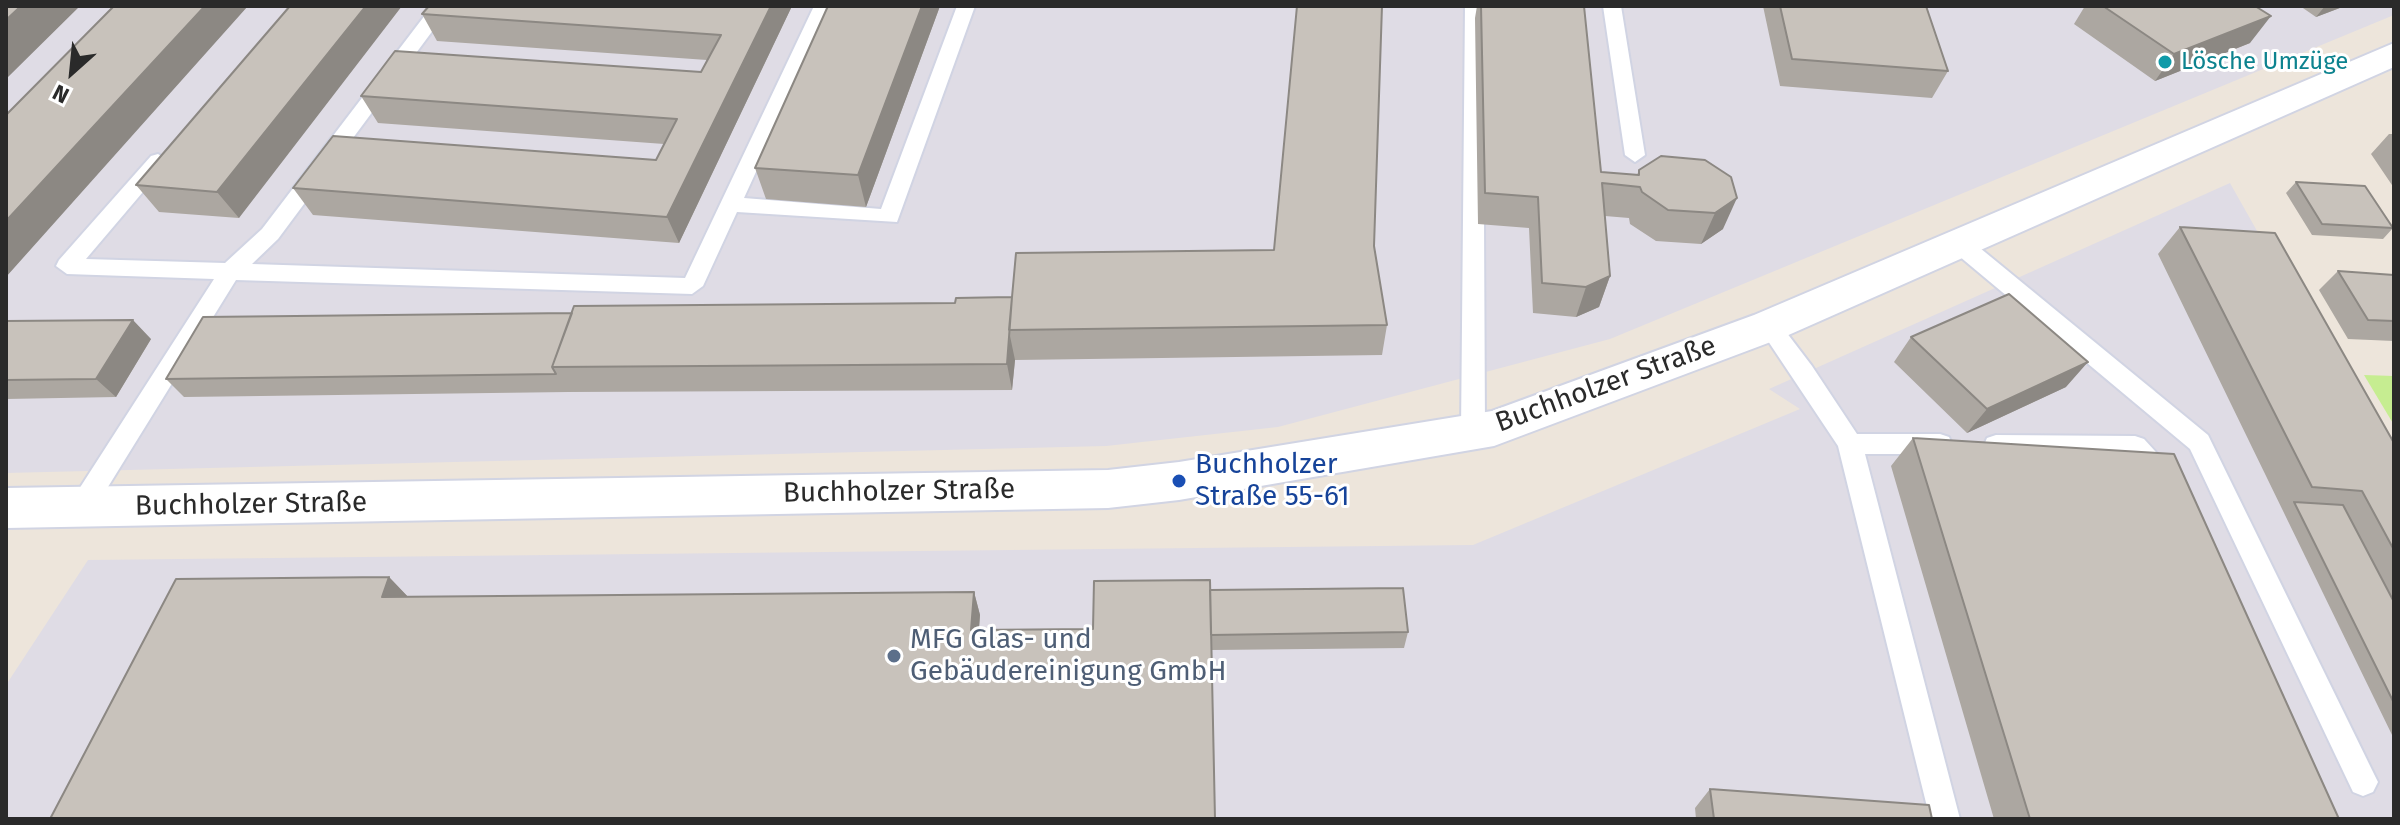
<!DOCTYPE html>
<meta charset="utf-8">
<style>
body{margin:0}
#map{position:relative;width:2400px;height:825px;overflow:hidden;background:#ede5db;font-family:"Fira Sans",sans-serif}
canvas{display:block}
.frame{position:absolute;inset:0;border:8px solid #2a2a2a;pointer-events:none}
.north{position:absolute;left:32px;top:32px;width:80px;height:80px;-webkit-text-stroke:6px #fff;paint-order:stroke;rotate:207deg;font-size:22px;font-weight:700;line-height:32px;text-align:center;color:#2a2a2a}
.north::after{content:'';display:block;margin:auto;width:28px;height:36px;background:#2a2a2a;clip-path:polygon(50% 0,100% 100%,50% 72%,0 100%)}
</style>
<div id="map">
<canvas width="2400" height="825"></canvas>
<div class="frame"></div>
<div class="north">N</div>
</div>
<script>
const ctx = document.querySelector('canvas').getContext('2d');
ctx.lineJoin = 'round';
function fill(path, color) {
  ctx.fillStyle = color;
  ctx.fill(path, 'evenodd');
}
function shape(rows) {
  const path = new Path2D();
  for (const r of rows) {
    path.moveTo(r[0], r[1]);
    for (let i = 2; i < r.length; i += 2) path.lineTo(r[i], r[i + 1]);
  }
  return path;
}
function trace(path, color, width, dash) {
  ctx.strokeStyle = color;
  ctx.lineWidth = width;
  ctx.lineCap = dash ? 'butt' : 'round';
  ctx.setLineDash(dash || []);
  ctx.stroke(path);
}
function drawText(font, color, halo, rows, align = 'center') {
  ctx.font = font + ' "Fira Sans",sans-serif';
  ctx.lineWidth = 6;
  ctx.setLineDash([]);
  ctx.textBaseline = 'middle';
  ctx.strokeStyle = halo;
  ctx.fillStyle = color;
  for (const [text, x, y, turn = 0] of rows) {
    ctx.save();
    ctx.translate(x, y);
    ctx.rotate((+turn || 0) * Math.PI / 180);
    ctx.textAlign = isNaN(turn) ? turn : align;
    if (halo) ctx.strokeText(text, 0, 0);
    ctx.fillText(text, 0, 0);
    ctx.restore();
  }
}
fill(shape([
 [6,6,2394,6,2394,15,1610,339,1278,427,1106,446,6,473],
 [2230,183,2394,474,2394,819,6,819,6,685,88,560,1473,545,1800,409,1769,389]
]), '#dfdce5');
fill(shape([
 [2364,375,2394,376,2394,425]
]), '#c6ed91');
const service = shape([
 [432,6,451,6,278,239,252,264,685,278,814,6,832,6,744,198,881,209,957,6,975,6,897,222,737,212,703,286,692,294,236,280,90,516,81,519,72,516,68,508,72,500,214,279,67,274,56,266,59,260,151,156,158,154,168,161,165,166,86,259,225,263,262,229,432,6],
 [1465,6,1483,6,1485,431,1482,438,1473,441,1464,438,1461,431,1465,6],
 [1603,6,1621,6,1645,155,1635,162,1625,155,1603,6],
 [1961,237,1969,239,2208,435,2373,772,2378,782,2373,792,2363,796,2353,792,2190,449,1953,251,1950,245,1953,239,1961,237],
 [1769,317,1777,320,1812,366,1857,434,1940,434,1949,437,1952,444,1949,451,1940,454,1865,454,1960,819,1930,819,1838,446,1758,326,1761,320,1769,317],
 [1996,435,2135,436,2144,439,2176,474,2173,481,2164,484,2155,481,2129,456,1996,455,1987,452,1984,445,1987,438,1996,435]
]);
const tertiary = shape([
 [2394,43,2394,67,1784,337,1494,446,1179,500,1108,508,6,528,6,488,1108,470,1179,462,1492,411,1754,315,2394,43]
]);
trace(service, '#d1d4e3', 4);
trace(tertiary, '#d1d4e3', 4);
fill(service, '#fff');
fill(tertiary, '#fff');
fill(shape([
 [290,6,239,218,159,212,136,185],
 [429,6,792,6,679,243,313,215,293,188,656,160,664,144,378,123,361,96,701,72,707,60,437,41,422,14],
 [828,6,940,6,866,207,766,199,755,168],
 [1477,6,1584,6,1601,172,1637,175,1639,170,1705,160,1723,229,1701,244,1656,241,1630,224,1629,218,1605,216,1610,276,1599,307,1576,317,1533,313,1529,228,1478,224,1475,18],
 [1763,6,1926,6,1948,71,1932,98,1780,86],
 [2085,6,2255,6,2250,43,2155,81,2074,24],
 [2300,6,2345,6,2316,17],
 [2389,134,2394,134,2394,188,2371,154],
 [2296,182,2393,228,2383,239,2312,235,2286,193],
 [2180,227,2394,443,2394,739,2158,254],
 [1374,246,1387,325,1382,355,1015,360,1012,390,568,392,184,397,166,379,572,313,955,303,1012,297,1274,250],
 [2338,271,2394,275,2394,341,2348,339,2319,290],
 [6,321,151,339,116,397,6,399],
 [1911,337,2066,387,1967,433,1894,362],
 [1913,438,2339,819,1994,819,1891,466],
 [389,577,408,597,974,592,980,615,979,629,1093,629,1210,590,1408,632,1404,648,1212,650,1215,819,176,579],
 [1710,789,1932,819,1696,819,1695,808]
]), '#aca7a1');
fill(shape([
 [21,6,80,6,6,79,6,20],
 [205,6,248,6,6,277,6,221],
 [366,6,402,6,239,218,217,192],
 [771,6,792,6,679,243,667,217],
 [922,6,940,6,866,207,858,175],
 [2325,6,2345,6,2316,17],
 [2271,16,2250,43,2155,81,2174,54],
 [1737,198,1723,229,1701,244,1715,213],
 [1610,276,1599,307,1576,317,1586,287],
 [133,320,151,339,116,397,96,379],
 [1010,336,1015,360,1012,390,1007,364],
 [2088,362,2066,387,1967,433,1987,409],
 [389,577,411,600,382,597],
 [974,592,980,615,977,651,971,630]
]), '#8c8883');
const building = shape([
 [6,6,21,6,6,20,6,6],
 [114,6,205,6,6,221,6,115,114,6],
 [290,6,366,6,217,192,136,185,290,6],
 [429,6,771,6,667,217,293,188,333,136,656,160,677,119,361,96,395,51,701,72,721,35,422,14,429,6],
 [828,6,922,6,858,175,755,168,828,6],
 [1297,6,1382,6,1374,246,1387,325,1009,330,1016,253,1274,250,1297,6],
 [1481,6,1584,6,1601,172,1639,175,1639,170,1661,156,1705,160,1731,177,1737,198,1715,213,1668,210,1642,192,1640,187,1602,183,1610,276,1586,287,1542,283,1538,197,1485,193,1481,6],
 [1780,6,1926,6,1948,71,1792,59,1780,6],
 [2103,6,2255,6,2271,16,2174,54,2103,6],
 [2296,182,2365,186,2393,228,2322,224,2296,182],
 [2180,227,2275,233,2394,443,2394,550,2362,491,2312,487,2180,227],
 [2338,271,2394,275,2394,321,2368,320,2338,271],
 [2009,294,2088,362,1987,409,1911,337,2009,294],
 [1012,297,1007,364,552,367,574,306,955,303,956,298,1012,297],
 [572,313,552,367,556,374,166,379,203,317,572,313],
 [133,320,96,379,6,380,6,321,133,320],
 [1913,438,2174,454,2339,819,2030,819,1913,438],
 [2294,502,2343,505,2394,602,2394,703,2294,502],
 [389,577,382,597,974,592,971,630,1093,629,1094,581,1210,580,1215,819,50,819,176,579,389,577],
 [1403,588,1408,632,1211,635,1210,590,1403,588],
 [1710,789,1929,805,1932,819,1714,819,1710,789]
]);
fill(building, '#c8c2bb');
trace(building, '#8c8883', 2);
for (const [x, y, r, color] of [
 [2165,62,8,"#0f9aa8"],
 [1179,481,8,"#1a4fb4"],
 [894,656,8,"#5c6f8a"]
]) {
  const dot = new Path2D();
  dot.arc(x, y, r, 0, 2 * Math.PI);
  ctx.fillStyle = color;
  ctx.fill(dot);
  trace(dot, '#fff', 3);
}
drawText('24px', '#0d838f', '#fff', [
 ["Lösche Umzüge",2181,62]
], 'left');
drawText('28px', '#2a2a2a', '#fff', [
 ["Buchholzer Straße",1606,385,-20],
 ["Buchholzer Straße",899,492,-1],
 ["Buchholzer Straße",251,505,-1]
]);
drawText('28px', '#164399', '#fff', [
 ["Buchholzer",1195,465],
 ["Straße 55-61",1195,497]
], 'left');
drawText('28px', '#4e5e75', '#fff', [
 ["MFG Glas- und",910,640],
 ["Gebäudereinigung GmbH",910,672]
], 'left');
</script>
